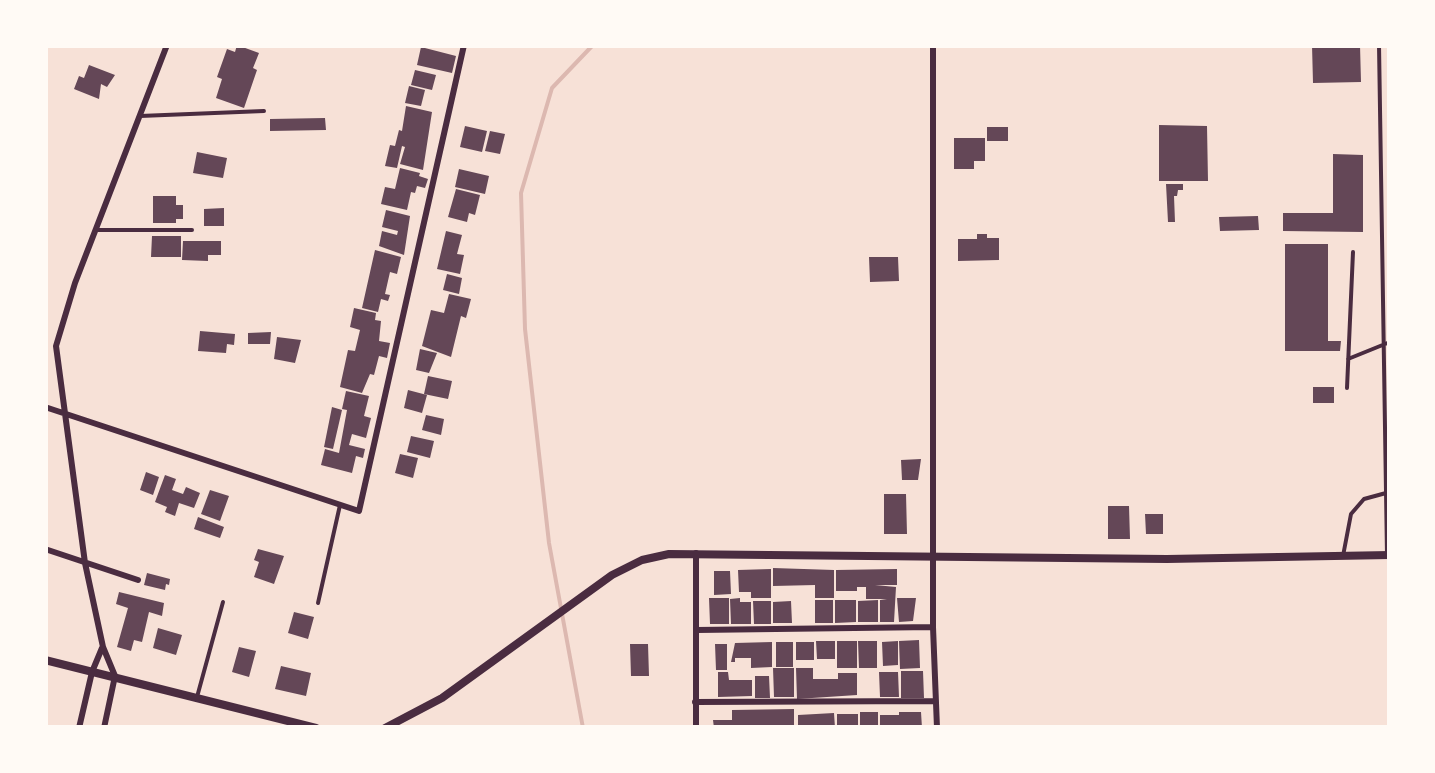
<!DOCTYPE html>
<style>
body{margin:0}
#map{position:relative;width:1435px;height:773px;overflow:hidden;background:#f7e1d7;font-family:"Noto Sans",sans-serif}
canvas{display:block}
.frame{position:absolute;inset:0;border:48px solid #fffaf5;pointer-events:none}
</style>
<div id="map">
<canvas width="1435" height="773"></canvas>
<div class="frame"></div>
</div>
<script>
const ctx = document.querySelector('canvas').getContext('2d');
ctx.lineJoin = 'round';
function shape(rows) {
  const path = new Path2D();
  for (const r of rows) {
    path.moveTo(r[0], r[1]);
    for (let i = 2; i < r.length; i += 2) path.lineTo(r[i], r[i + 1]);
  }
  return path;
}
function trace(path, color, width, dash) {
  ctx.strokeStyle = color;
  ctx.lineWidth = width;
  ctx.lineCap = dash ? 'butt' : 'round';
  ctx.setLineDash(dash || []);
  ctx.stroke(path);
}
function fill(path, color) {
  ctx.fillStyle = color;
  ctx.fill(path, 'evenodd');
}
trace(shape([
 [583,728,549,543,525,329,521,193,552,88,593,45]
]), '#dcb8b0', 4);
fill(shape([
 [237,45,259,53,253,68,257,70,244,108,216,98,222,79,217,77,227,49,235,52],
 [1312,45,1360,45,1361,82,1313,83],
 [421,47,456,56,452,73,417,65],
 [89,65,115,75,107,87,101,84,99,99,74,89,79,76,84,78],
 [415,70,436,75,432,90,411,85],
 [409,86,425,90,421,106,405,103],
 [406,106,432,112,423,170,400,164,405,147,402,146,397,168,385,166,390,145,395,146,399,130,402,131],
 [325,118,326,130,270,131,270,119],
 [1159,125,1207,126,1208,181,1159,181],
 [465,126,487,131,482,152,460,147],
 [987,127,1008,127,1008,141,987,141],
 [490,131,505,134,500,154,485,151],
 [954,138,985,138,985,161,974,161,974,169,954,169],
 [197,152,227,158,223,178,193,173],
 [1333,154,1363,155,1363,232,1283,231,1283,213,1333,213],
 [400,168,420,173,419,176,428,179,425,188,417,186,415,193,411,192,407,210,381,204,385,187,395,189],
 [459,169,489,176,485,194,455,187],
 [1166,184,1183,184,1183,190,1178,190,1177,196,1174,196,1175,222,1168,222],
 [456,189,480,195,475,215,469,213,467,222,448,217],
 [153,196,176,196,176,205,183,205,183,219,176,219,176,223,153,223],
 [224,208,224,226,204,226,204,209],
 [386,210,410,216,404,255,379,246,382,231,397,235,398,231,382,227],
 [1258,216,1259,230,1220,231,1219,217],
 [446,231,462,235,457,254,464,255,460,274,437,269],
 [977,234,987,234,987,238,999,238,999,260,958,261,958,239,977,239],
 [152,236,181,236,181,257,151,257],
 [183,241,221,241,221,255,208,255,208,261,182,260],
 [1285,244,1328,244,1328,341,1341,341,1340,351,1285,351],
 [375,250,401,257,397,274,390,272,385,294,390,295,388,301,381,299,378,312,362,308],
 [869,257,898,257,899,281,870,282],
 [447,274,462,278,459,294,443,290],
 [449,294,471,299,466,318,461,316,451,357,422,346,431,310,444,313],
 [354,308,376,313,375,320,381,321,379,341,390,343,387,358,379,356,374,375,370,374,362,393,340,387,348,350,355,351,360,330,350,327],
 [200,331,235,334,234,345,227,344,226,353,198,351],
 [271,332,270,344,248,344,248,333],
 [277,337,301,340,295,363,274,359],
 [420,349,437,353,429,373,416,370],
 [428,376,452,381,448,399,424,394],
 [1313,387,1334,387,1334,403,1313,403],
 [408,390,427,395,422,413,404,408],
 [346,391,369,396,364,416,371,418,366,438,352,434,349,445,365,449,363,458,356,456,352,473,321,465,325,449,339,453,347,410,342,409],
 [332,407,342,410,333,449,324,447],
 [426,415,444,419,441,435,422,430],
 [411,436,434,441,430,458,407,452],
 [400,454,418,458,413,478,395,473],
 [921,459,918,480,902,480,901,460],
 [146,472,159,477,153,495,140,490],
 [165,475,176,479,172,490,183,494,186,487,200,493,194,508,179,503,175,516,165,512,167,507,155,502],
 [210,490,229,496,220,521,201,514],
 [884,494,906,494,907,534,884,534],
 [1108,506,1129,506,1130,539,1108,539],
 [1145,514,1163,514,1163,534,1146,534],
 [198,517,224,527,220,538,194,529],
 [258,549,284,556,274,584,254,577,259,562,254,560],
 [773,568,834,570,834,598,815,598,815,585,773,586],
 [771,569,771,598,751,598,751,592,739,592,738,570],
 [897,569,897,585,875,585,896,587,894,622,880,622,880,600,887,599,866,599,866,587,857,587,857,591,836,591,836,570],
 [714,571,730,571,731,594,714,595],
 [147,573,170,579,169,585,166,584,165,590,144,585],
 [119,592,164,603,162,616,149,612,142,642,134,640,131,651,117,647,128,608,116,604],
 [709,598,729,598,729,624,710,624],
 [740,598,740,602,751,602,751,624,731,624,730,599],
 [897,598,916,598,913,621,899,622],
 [815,600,833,600,833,623,815,623],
 [835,600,856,600,856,622,835,623],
 [878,600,878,622,858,622,858,601],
 [753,601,771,601,771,624,754,624],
 [791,601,792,623,773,623,773,602],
 [294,612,314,617,308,639,288,633],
 [158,628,182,635,176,655,153,648],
 [919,640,920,668,900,669,899,641],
 [816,641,835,641,835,659,817,659],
 [837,641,857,641,857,668,837,668],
 [858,641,877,641,877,668,859,668],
 [898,641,898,665,883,666,882,642],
 [772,642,772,667,751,668,751,658,735,658,735,662,731,662,735,643],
 [776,642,793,642,793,667,776,667],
 [796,642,814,642,814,660,796,660],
 [630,644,648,644,649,676,631,676],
 [715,644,727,644,727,670,716,670],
 [239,647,256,651,249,677,232,672],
 [281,666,311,673,306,696,275,689],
 [773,668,794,668,794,697,774,697],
 [796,668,813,668,813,679,838,679,838,673,857,673,857,695,797,699],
 [901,671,923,671,924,698,901,698],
 [718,672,728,672,729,680,752,680,752,696,718,697],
 [879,672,898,672,899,697,880,697],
 [755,676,769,676,770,698,755,698],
 [794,709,794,728,714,728,713,720,732,720,732,710],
 [860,712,878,712,878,728,860,728],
 [899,712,921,712,922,728,880,728,880,715,899,715],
 [834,713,835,728,798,728,798,715],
 [837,714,858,714,858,728,837,728]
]), '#644757');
trace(shape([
 [1379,45,1387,555],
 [140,116,264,111],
 [97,230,192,230],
 [1348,359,1390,342],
 [1347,388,1353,252],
 [1343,556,1351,514,1364,499,1386,493],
 [318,603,340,505],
 [197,697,223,602]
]), '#4a2c40', 4);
trace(shape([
 [933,45,933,627,937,728],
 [45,407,359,511,464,45],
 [45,549,138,580],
 [697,630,933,627],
 [695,702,936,701],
 [79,728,92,672,102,648],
 [104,728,115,676,103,647,85,563,56,346,75,283,167,45],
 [696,728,696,553]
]), '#4a2c40', 6);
trace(shape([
 [45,660,316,728],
 [385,728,442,698,612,575,642,560,669,554,1167,559,1390,555]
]), '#4a2c40', 8);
</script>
